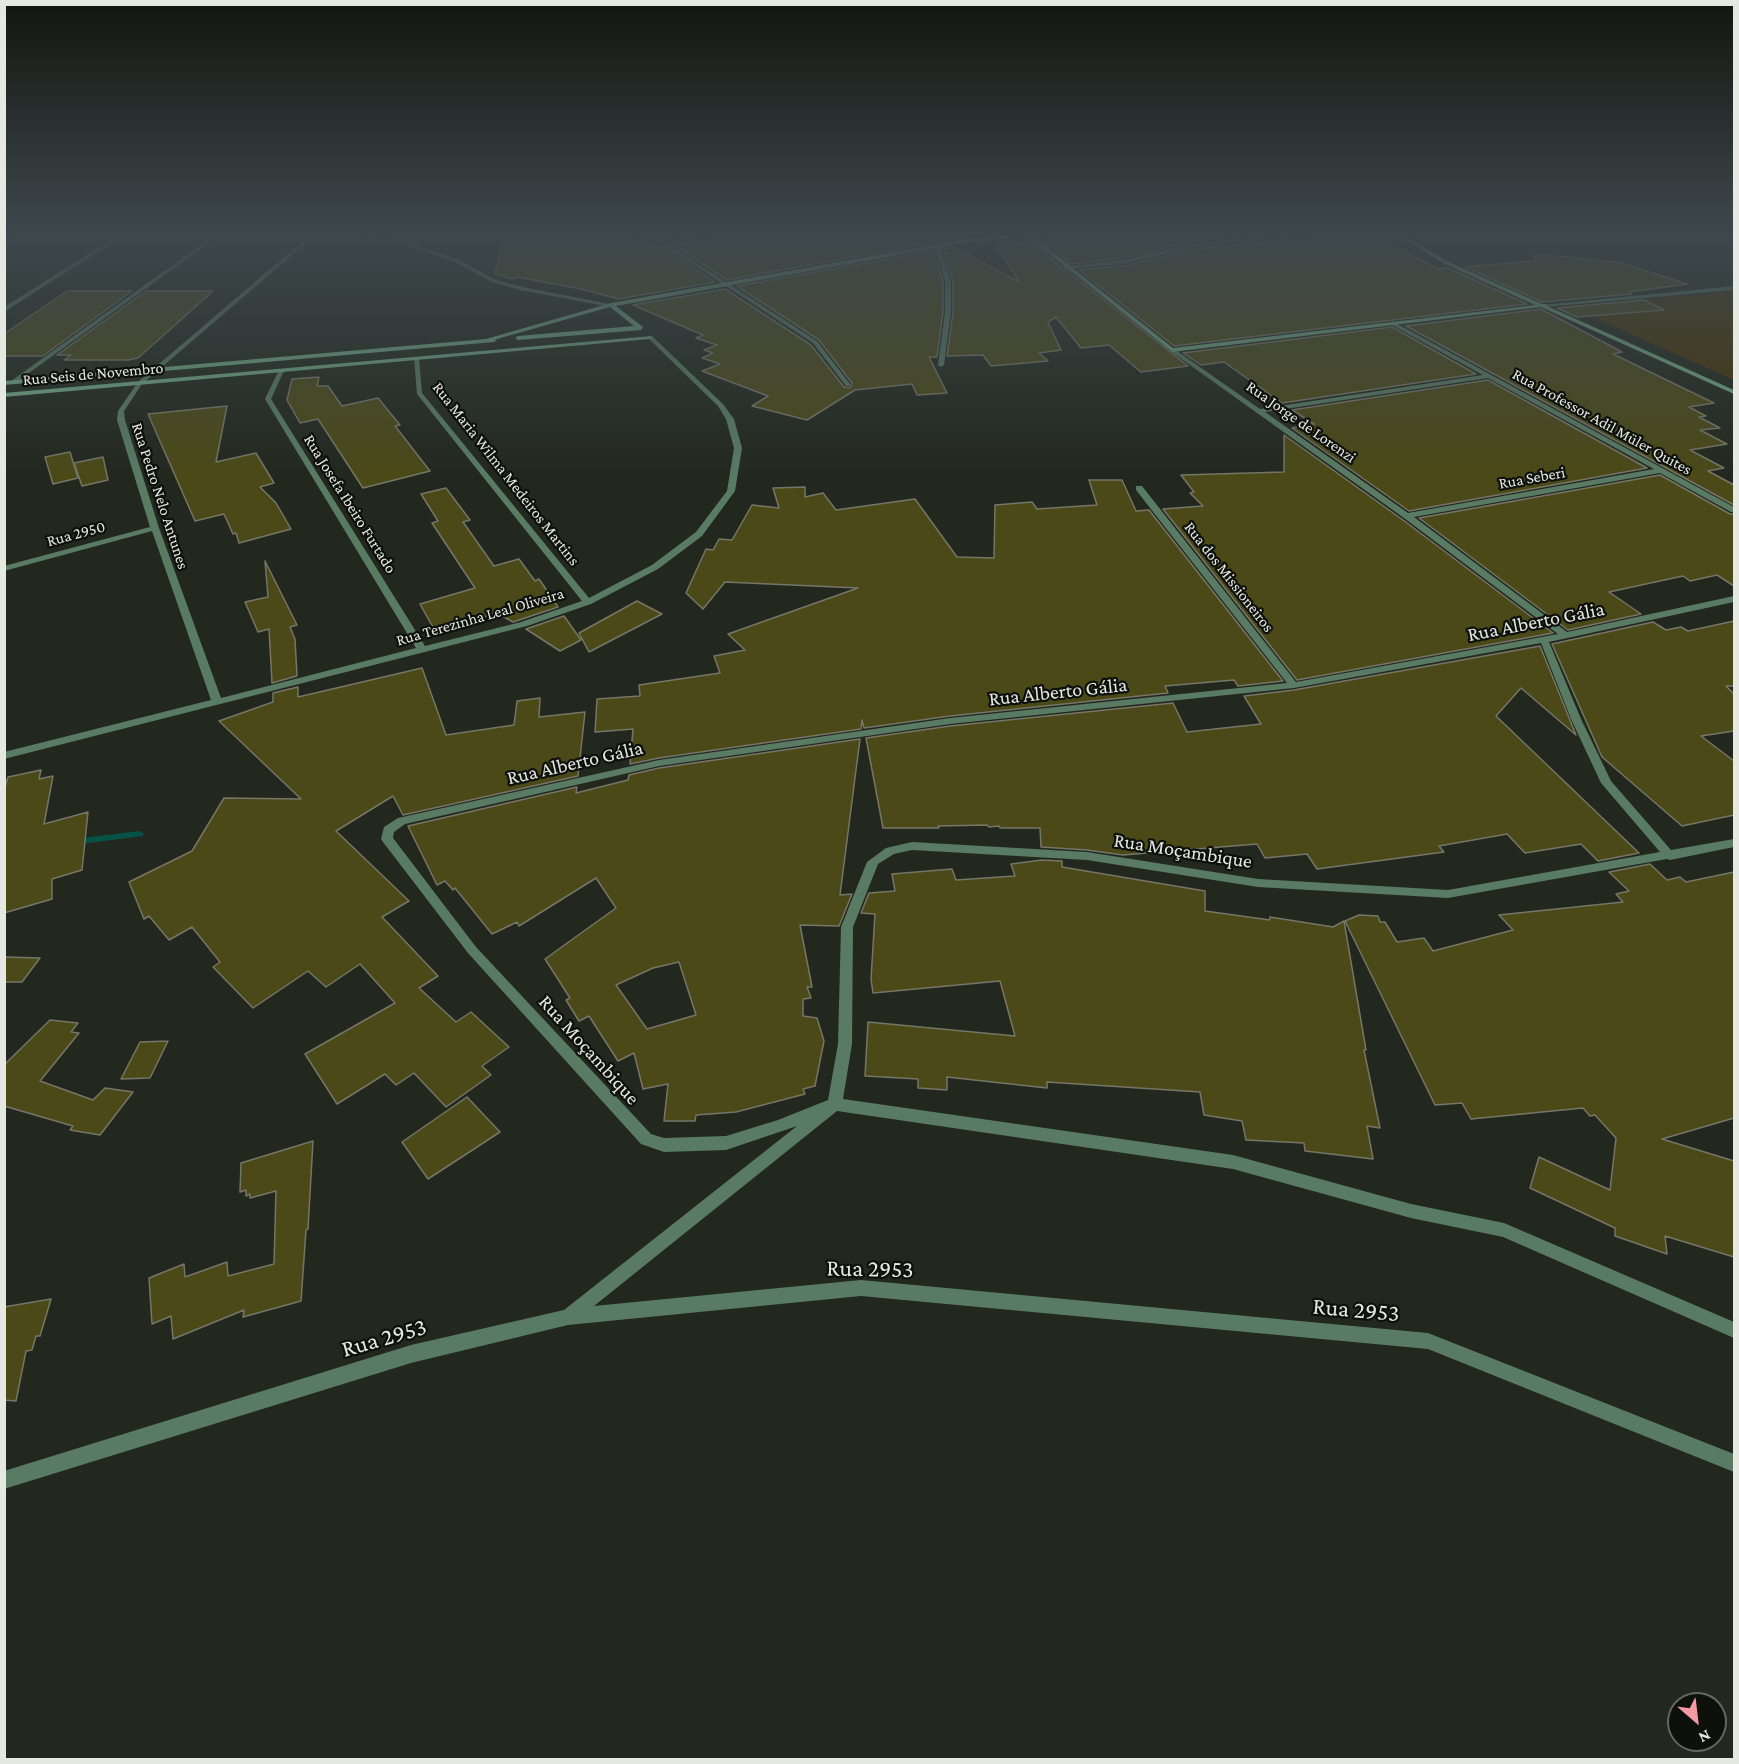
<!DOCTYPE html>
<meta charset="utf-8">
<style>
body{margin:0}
#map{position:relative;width:1739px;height:1764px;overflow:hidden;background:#22281e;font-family:"Crimson Pro",serif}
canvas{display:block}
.frame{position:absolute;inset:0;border:6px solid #e5e9e2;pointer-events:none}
.north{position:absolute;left:1667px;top:1692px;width:60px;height:60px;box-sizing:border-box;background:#0d100b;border:2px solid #636761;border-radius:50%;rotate:152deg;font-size:16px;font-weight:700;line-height:24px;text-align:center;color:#e5e9e2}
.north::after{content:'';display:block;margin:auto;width:21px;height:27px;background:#f49aa5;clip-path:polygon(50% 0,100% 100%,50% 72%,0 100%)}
</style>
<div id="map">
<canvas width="1739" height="1764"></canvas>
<div class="frame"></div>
<div class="north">N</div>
</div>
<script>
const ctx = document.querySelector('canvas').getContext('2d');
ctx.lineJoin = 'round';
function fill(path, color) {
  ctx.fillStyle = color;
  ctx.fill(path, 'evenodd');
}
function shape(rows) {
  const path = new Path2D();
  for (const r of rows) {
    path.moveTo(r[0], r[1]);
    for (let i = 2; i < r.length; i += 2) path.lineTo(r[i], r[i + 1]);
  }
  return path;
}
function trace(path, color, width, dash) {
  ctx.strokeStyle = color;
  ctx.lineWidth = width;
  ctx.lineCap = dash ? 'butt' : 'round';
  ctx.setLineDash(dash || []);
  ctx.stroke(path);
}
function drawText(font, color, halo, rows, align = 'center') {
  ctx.font = font + ' "Crimson Pro",serif';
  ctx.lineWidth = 4.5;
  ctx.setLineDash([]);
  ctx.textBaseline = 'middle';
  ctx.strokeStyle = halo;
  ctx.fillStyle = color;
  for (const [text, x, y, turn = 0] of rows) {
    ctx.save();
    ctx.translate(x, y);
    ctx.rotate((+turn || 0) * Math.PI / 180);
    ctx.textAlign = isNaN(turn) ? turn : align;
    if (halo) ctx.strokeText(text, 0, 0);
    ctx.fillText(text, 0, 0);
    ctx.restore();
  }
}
fill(shape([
 [1734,291,1734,380,1568,306]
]), '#473305');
fill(shape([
 [140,831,144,834,143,836,73,845,69,842,73,839,140,831]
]), '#065247');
const building = shape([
 [505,233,626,233,654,247,661,246,715,282,619,299,581,289,517,277,512,279,495,274,505,233],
 [738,233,928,233,942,241,727,280,672,244,738,233],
 [1057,233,1252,233,1252,235,1193,241,1123,258,1071,264,1040,239,1060,236,1057,233],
 [1357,233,1367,233,1439,269,1448,268,1527,304,1174,346,1079,270,1124,266,1194,249,1357,233],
 [1029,241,1060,266,1061,269,1067,271,1188,366,1141,372,1109,345,1081,348,1056,317,1048,322,1061,350,1039,353,1048,361,991,366,983,355,947,356,953,312,953,281,943,249,954,247,1019,282,996,245,1029,241],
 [933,251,943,281,943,312,937,357,929,357,947,393,917,395,912,384,855,390,807,420,752,406,768,396,702,371,720,364,702,358,713,353,704,350,717,345,696,338,703,335,633,305,725,289,811,345,844,387,850,388,852,383,819,340,737,286,933,251],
 [1536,254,1622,263,1687,284,1629,292,1632,294,1542,302,1465,267,1534,261,1536,254],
 [67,291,132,291,43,356,4,356,4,334,67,291],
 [146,291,213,291,138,358,128,360,64,360,71,355,57,355,146,291],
 [1644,300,1664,310,1577,317,1557,308,1644,300],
 [1541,309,1622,352,1613,354,1714,403,1689,407,1706,416,1699,417,1720,428,1700,430,1727,444,1690,450,1724,468,1708,471,1734,485,1734,505,1406,326,1541,309],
 [1392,327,1476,374,1282,403,1224,362,1201,365,1183,353,1392,327],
 [319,377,317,386,328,386,342,406,378,398,400,425,395,426,430,471,363,488,318,419,300,423,287,400,292,379,319,377],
 [1488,380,1647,468,1409,511,1292,428,1314,424,1292,410,1488,380],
 [227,406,216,462,256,453,274,483,260,487,276,503,291,529,239,543,236,533,233,534,224,514,195,521,148,414,227,406],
 [1284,435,1403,520,1553,633,1297,680,1163,509,1203,506,1190,493,1194,492,1181,475,1284,472,1284,435],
 [70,452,78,478,53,484,45,457,70,452],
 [103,457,108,480,82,486,74,463,103,457],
 [1660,475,1730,514,1734,514,1734,586,1717,575,1690,581,1683,576,1609,592,1641,614,1568,630,1419,518,1660,475],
 [1089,480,1122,480,1136,511,1149,510,1283,681,1238,686,1234,680,1165,686,1168,693,950,716,864,728,862,720,861,729,659,758,630,764,633,729,595,732,597,699,640,696,639,685,720,673,714,656,745,650,728,634,858,588,725,582,703,609,686,593,706,549,713,550,719,539,732,540,752,505,779,508,773,488,805,487,805,497,823,493,836,510,915,499,957,557,994,558,995,505,1032,502,1037,509,1097,505,1089,480],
 [446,488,470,520,463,522,494,566,519,559,535,581,539,579,558,607,513,622,497,613,435,631,420,604,475,588,432,523,438,521,421,494,446,488],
 [265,561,297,625,290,627,295,639,297,676,272,683,269,629,258,632,245,602,268,597,265,561],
 [637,601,662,614,589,652,579,633,637,601],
 [564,616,581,640,560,651,526,629,564,616],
 [1734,621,1734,686,1726,686,1734,694,1734,731,1701,736,1734,761,1734,815,1682,826,1602,757,1552,644,1653,622,1666,630,1681,627,1688,631,1734,621],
 [1540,646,1576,735,1521,688,1496,716,1639,853,1598,861,1581,844,1525,853,1507,834,1439,846,1444,852,1317,869,1307,854,1265,858,1257,844,1123,855,1087,850,1041,847,1040,828,1000,828,999,826,989,827,987,825,938,826,939,828,883,828,866,738,950,726,1173,703,1187,732,1261,724,1244,696,1294,690,1540,646],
 [422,668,446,735,514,725,517,701,540,698,539,717,585,712,578,776,403,815,393,796,336,831,409,901,382,917,438,976,419,988,456,1022,471,1012,509,1047,482,1066,491,1075,446,1107,414,1073,396,1085,385,1074,337,1104,305,1054,395,1003,360,964,326,987,308,971,253,1008,213,967,220,962,192,927,169,940,149,916,144,919,129,882,192,851,224,798,301,799,219,721,273,702,273,693,298,687,298,697,422,668],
 [860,739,840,895,852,894,839,926,800,925,812,987,807,987,811,998,803,999,803,1016,817,1018,824,1041,815,1086,803,1089,805,1094,736,1112,696,1115,695,1121,664,1121,668,1084,643,1089,634,1053,618,1061,589,1016,579,1021,566,1000,570,998,545,959,616,908,596,878,519,926,517,922,492,934,455,888,453,890,445,881,437,885,408,826,577,787,576,793,628,780,629,775,659,768,860,739],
 [679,962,696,1015,647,1029,616,985,653,968,679,962],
 [41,770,39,779,53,776,44,824,88,812,82,870,52,879,52,899,4,913,4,791,8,777,41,770],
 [1042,860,1062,861,1062,867,1205,891,1205,911,1270,920,1270,917,1333,927,1344,921,1366,1050,1364,1050,1380,1128,1367,1126,1373,1159,1305,1151,1304,1143,1246,1140,1242,1121,1204,1115,1200,1092,1047,1082,1047,1088,947,1077,947,1090,918,1088,918,1079,865,1076,868,1022,1015,1036,1000,981,873,993,871,979,875,914,861,913,869,893,895,891,892,874,952,869,956,880,1015,876,1011,864,1042,860],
 [1650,864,1667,880,1680,877,1686,882,1734,872,1734,1118,1662,1139,1734,1161,1734,1257,1665,1236,1667,1254,1615,1236,1615,1228,1530,1188,1539,1157,1610,1190,1616,1138,1595,1115,1590,1116,1583,1108,1471,1119,1462,1103,1435,1105,1345,921,1359,915,1378,916,1380,922,1385,922,1397,942,1424,938,1433,951,1513,930,1499,915,1623,902,1616,894,1629,891,1609,872,1650,864],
 [4,957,40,958,22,982,4,982,4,957],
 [50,1020,78,1023,71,1032,79,1033,40,1081,93,1100,105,1088,133,1092,100,1135,70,1130,73,1126,4,1106,4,1065,50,1020],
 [168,1041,150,1078,121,1079,140,1042,168,1041],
 [467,1097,500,1132,428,1179,402,1142,467,1097],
 [313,1141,308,1229,306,1230,301,1301,243,1317,244,1310,173,1339,171,1316,152,1324,149,1278,184,1264,185,1277,227,1262,228,1276,274,1264,276,1191,250,1198,250,1194,246,1196,246,1190,240,1192,241,1163,313,1141],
 [51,1299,40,1336,36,1336,32,1350,26,1351,16,1401,4,1400,4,1307,51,1299]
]);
fill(building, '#4b4917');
trace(building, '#767668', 1.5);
fill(shape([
 [18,233,24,233,4,244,4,241,18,233],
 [122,233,128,233,4,312,4,307,122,233],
 [217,233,223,233,15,383,11,383,11,381,217,233],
 [312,233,318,233,142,384,124,411,125,420,159,528,221,698,416,648,265,399,279,370,284,371,271,399,425,646,521,622,582,601,417,394,414,357,419,358,422,393,589,598,652,565,696,532,727,491,734,448,726,419,718,406,648,338,648,336,652,336,723,404,734,419,742,448,735,491,702,536,658,569,591,604,527,626,4,759,4,752,211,700,152,531,4,571,4,566,150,527,117,420,118,411,138,382,312,233],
 [331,233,344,233,404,241,459,260,496,280,523,287,614,305,611,307,520,290,492,282,455,262,401,243,331,233],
 [688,233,698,233,663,241,817,341,850,384,850,386,846,386,813,343,655,240,688,233],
 [1300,233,1317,233,1194,247,1123,264,1065,269,1062,267,1123,260,1194,243,1300,233],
 [937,244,940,246,951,281,951,312,944,365,941,367,938,365,945,312,945,281,934,246,937,244],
 [1734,286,1734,290,1545,307,1542,305,1734,286],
 [1392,321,1734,507,1734,512,1731,512,1660,473,1414,517,1567,632,1734,596,1734,602,1549,642,1581,719,1611,781,1671,850,1734,839,1734,847,1670,860,1667,859,1448,898,1258,887,1087,860,912,850,894,854,878,864,853,927,852,1044,843,1099,1233,1155,1411,1204,1504,1223,1734,1322,1734,1338,1503,1237,1411,1218,1233,1169,837,1111,594,1306,861,1280,1428,1333,1734,1454,1734,1472,1428,1349,861,1296,568,1325,411,1363,4,1489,4,1471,411,1345,564,1310,797,1126,726,1150,664,1152,641,1144,468,953,383,842,381,839,384,827,398,818,659,760,950,718,1287,683,1136,490,1136,486,1142,486,1296,682,1558,634,1404,518,1169,350,1174,349,1260,409,1483,375,1390,324,1392,321],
 [1488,378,1654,469,1408,513,1265,412,1488,378],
 [1541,643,1571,719,1601,783,1660,852,1448,890,1258,879,1087,852,912,842,886,848,867,862,841,927,838,1044,828,1100,778,1120,726,1136,664,1138,651,1134,476,947,393,838,394,832,405,824,659,766,950,724,1294,688,1541,643]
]), '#597b64');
fill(shape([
 [1020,233,1034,237,1173,348,1535,305,1445,264,1394,233,1400,233,1449,262,1542,304,1547,304,1547,306,1734,390,1734,394,1541,307,1172,352,1030,239,1020,237,960,244,616,306,643,327,641,330,518,340,515,338,518,336,634,326,610,307,497,339,494,342,4,385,4,381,486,339,611,303,960,240,1020,233],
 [652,336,650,339,4,397,4,393,652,336]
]), '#73ab86');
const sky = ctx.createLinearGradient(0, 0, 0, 480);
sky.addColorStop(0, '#131610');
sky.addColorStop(0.49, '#3e484c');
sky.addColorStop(1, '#3e484c00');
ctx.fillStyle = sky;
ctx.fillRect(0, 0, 1739, 480);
drawText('16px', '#e5e9e2', '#0d100b', [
 ["Rua Seis de Novembro",93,374,-5],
 ["Rua Jorge de Lorenzi",1301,422,35],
 ["Rua Professor Adil Müler Quites",1602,422,29],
 ["Rua Maria Wilma Medeiros Martins",506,474,52],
 ["Rua Seberi",1532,478,-10],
 ["Rua Pedro Nelo Antunes",160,496,72],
 ["Rua Josefa Ibeiro Furtado",350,504,58],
 ["Rua 2950",76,534,-15],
 ["Rua dos Missioneiros",1229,577,52],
 ["Rua Terezinha Leal Oliveira",480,617,-16]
]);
drawText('20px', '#e5e9e2', '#0d100b', [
 ["Rua Alberto Gália",1536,622,-11],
 ["Rua Alberto Gália",1058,692,-6],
 ["Rua Alberto Gália",575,763,-13],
 ["Rua Moçambique",1183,851,9],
 ["Rua Moçambique",589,1050,48]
]);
drawText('24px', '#e5e9e2', '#0d100b', [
 ["Rua 2953",870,1269,1],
 ["Rua 2953",1356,1310,5],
 ["Rua 2953",384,1338,-16]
]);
</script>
